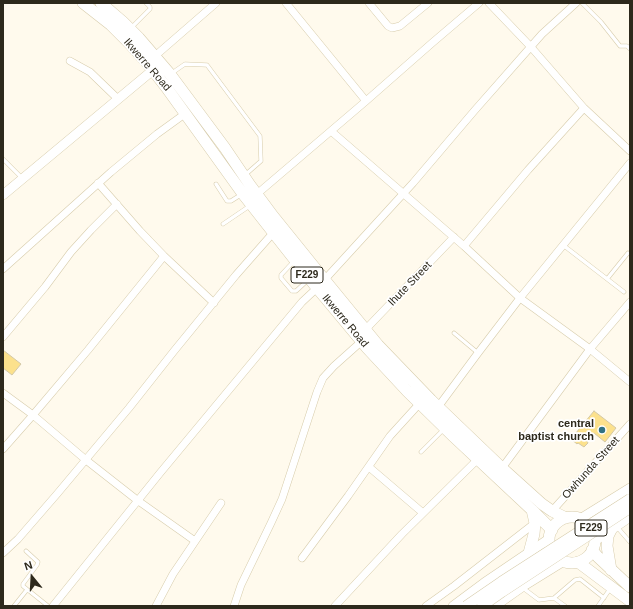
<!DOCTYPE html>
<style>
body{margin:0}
#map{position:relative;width:633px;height:609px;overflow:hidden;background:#fffaed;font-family:Arial,sans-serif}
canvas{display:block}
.frame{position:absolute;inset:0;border:4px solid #2d291c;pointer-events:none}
.north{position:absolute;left:12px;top:557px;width:40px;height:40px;-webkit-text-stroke:3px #fff;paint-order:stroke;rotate:342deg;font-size:11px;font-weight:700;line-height:16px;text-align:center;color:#2d291c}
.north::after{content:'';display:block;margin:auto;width:14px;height:18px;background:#2d291c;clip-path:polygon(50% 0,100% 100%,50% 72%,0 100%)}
</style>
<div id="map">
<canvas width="633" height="609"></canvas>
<div class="frame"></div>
<div class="north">N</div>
</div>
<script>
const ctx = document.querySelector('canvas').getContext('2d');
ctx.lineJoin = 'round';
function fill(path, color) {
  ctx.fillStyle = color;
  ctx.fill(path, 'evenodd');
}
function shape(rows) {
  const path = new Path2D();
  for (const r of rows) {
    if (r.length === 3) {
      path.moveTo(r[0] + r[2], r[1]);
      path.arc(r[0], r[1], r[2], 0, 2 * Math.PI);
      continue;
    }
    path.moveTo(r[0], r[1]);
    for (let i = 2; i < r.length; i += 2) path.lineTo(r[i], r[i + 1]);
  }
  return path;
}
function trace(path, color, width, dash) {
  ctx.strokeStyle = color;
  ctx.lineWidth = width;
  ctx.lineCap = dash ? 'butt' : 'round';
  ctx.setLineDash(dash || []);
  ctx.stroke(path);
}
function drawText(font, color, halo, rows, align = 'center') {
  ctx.font = font + ' Arial,sans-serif';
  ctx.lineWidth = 3.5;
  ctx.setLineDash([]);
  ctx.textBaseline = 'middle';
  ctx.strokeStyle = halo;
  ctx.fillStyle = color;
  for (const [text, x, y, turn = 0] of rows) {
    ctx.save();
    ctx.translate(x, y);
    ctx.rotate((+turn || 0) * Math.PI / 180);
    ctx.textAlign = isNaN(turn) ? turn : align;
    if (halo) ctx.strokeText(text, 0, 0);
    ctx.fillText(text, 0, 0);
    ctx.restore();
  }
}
const building = shape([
 [3,350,21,364,12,375,3,368,3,350],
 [594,411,616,428,605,442,594,433,587,441,588,443,584,447,578,443,577,444,571,439,594,411]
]);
fill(building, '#fce18c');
trace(building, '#d3c8a7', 1);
const service = shape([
 [582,3,601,22,620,46,627,46,630,49],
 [131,28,150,9,150,7,146,3],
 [172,73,185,64,207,65,260,136,261,161,245,175],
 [3,159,22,178],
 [216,184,227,201,231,201,242,194],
 [223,224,251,205],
 [563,245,624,292],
 [294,261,281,275,281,278,292,291,296,291,308,280],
 [607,279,628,253],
 [454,333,478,353],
 [421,452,444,429],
 [617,527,630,542],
 [26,551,38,562,37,565,23,584,23,586,29,591],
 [523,588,539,600,554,598,565,606],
 [554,598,575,580,580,579,604,598],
 [14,606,26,591,28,590,48,606],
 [598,606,610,589]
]);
const minor = shape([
 [286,3,366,101],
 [369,3,388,26,392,28,400,26,428,3],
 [489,3,531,47,584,108,630,151],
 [155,56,216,3],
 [70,61,90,72,118,99],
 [331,131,464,246,520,298,590,349,630,382],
 [98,183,140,231,164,256,214,303],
 [257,194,366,101,432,43,479,3],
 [464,246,528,170,584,108],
 [3,269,111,172,157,134,186,113],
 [365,330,454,237],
 [3,337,45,287,71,252,91,230,117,204],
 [3,393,33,415,86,460,137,500,195,541],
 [438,407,478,353,520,298,630,163],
 [3,449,33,415,88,350,164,256],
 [369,467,423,513],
 [502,468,590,349,630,302],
 [552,511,630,424],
 [3,553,18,539,57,494,129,408,174,351,236,275,273,233],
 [302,558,348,496,390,436,420,403],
 [53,606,160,473,302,302,317,288,413,183,475,110,542,34,576,3],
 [156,606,173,574,221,503],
 [234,606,241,585,271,523,282,499,317,392,323,378,334,366,362,341],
 [335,606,402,534,478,459],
 [426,606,454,586,535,523]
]);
const tertiary = shape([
 [3,195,153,70],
 [580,519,630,488],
 [595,541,630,517],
 [453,606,484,583,549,539],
 [495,606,522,587,564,561]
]);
const primary = shape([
 [83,3,111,25,130,44,148,64,166,87,243,194,317,288,367,348,407,391,453,436,532,510,552,530],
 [101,3,123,22,139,38,170,74,225,148,250,185,273,216,319,273,378,345,431,400,502,468,542,504,552,511,566,518],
 [572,540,23],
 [611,530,608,536,607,546,611,570],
 [592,550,598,557,630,587],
 [529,553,534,534,535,523,532,510],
 [578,562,630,601]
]);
trace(service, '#d7ccab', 4.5);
trace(minor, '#d7ccab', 8);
trace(tertiary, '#d7ccab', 10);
trace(primary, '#d7ccab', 12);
trace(service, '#fff', 3.5);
trace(minor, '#fff', 7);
trace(tertiary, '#fff', 9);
trace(primary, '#fff', 11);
const secondaryBridge = shape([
 [466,606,501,582,630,499],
 [482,606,502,592,630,508]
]);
trace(secondaryBridge, '#d7ccab', 11, []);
trace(secondaryBridge, '#fff', 10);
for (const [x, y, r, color] of [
 [602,430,4,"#2f7183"]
]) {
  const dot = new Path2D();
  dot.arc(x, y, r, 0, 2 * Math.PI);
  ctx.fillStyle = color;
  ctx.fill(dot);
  trace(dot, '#fff', 1.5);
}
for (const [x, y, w] of [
 [307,275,32],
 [591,528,32]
]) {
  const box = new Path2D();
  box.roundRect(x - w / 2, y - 8, w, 16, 3);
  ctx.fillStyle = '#fff';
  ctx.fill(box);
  trace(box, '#2d291c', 1);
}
drawText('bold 10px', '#2d291c', null, [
 ["F229",307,275],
 ["F229",591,528]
]);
drawText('11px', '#2d291c', '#fff', [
 ["Ikwerre Road",147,65,49],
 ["Ihute Street",410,284,-46],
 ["Ikwerre Road",345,321,50],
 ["Owhunda Street",591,468,-48]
]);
drawText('bold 11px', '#2d291c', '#fff', [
 ["central",594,424],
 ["baptist church",594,437]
], 'right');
</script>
